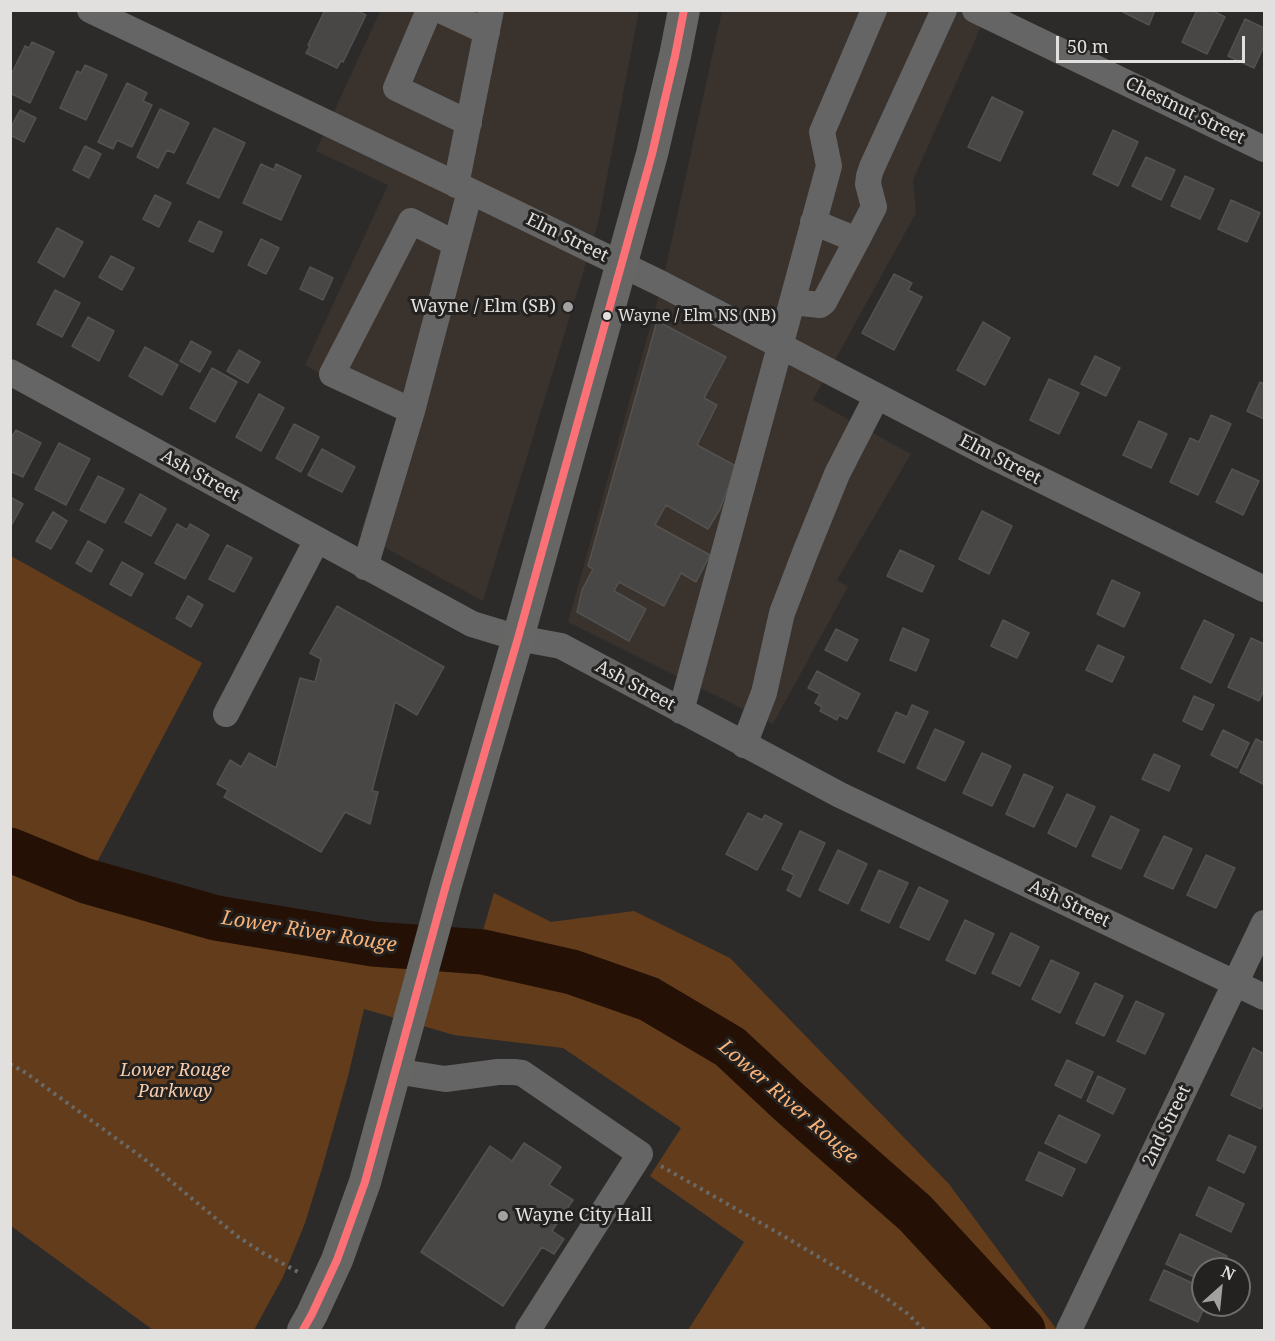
<!DOCTYPE html>
<style>
body{margin:0}
#map{position:relative;width:1275px;height:1341px;overflow:hidden;background:#2d2b2a;font-family:"Noto Serif",serif}
canvas{display:block}
.frame{position:absolute;inset:0;border:12px solid #e2e0df;pointer-events:none}
.north{position:absolute;left:1191px;top:1257px;width:60px;height:60px;box-sizing:border-box;background:#242220;border:2px solid #706e6c;border-radius:50%;rotate:27deg;font-size:16px;font-weight:700;line-height:24px;text-align:center;color:#e2e0df}
.north::after{content:'';display:block;margin:auto;width:21px;height:27px;background:#a3a1a0;clip-path:polygon(50% 0,100% 100%,50% 72%,0 100%)}
.scale{position:absolute;left:1056px;top:36px;width:189px;height:27px;box-sizing:border-box;border:3px solid #e2e0df;border-top:0;padding-left:8px;font-size:18px;line-height:21px;white-space:nowrap;color:#e2e0df;-webkit-text-stroke:4px #242220;paint-order:stroke}
</style>
<div id="map">
<canvas width="1275" height="1341"></canvas>
<div class="frame"></div>
<div class="north">N</div>
<div class="scale">50 m</div>
</div>
<script>
const ctx = document.querySelector('canvas').getContext('2d');
ctx.lineJoin = 'round';
function fill(path, color) {
  ctx.fillStyle = color;
  ctx.fill(path, 'evenodd');
}
function shape(rows) {
  const path = new Path2D();
  for (const r of rows) {
    path.moveTo(r[0], r[1]);
    for (let i = 2; i < r.length; i += 2) path.lineTo(r[i], r[i + 1]);
  }
  return path;
}
function trace(path, color, width, dash) {
  ctx.strokeStyle = color;
  ctx.lineWidth = width;
  ctx.lineCap = dash ? 'butt' : 'round';
  ctx.setLineDash(dash || []);
  ctx.stroke(path);
}
function drawText(font, color, halo, rows, align = 'center') {
  ctx.font = font + ' "Noto Serif",serif';
  ctx.lineWidth = 6;
  ctx.setLineDash([]);
  ctx.textBaseline = 'middle';
  ctx.strokeStyle = halo;
  ctx.fillStyle = color;
  for (const [text, x, y, turn = 0] of rows) {
    ctx.save();
    ctx.translate(x, y);
    ctx.rotate((+turn || 0) * Math.PI / 180);
    ctx.textAlign = isNaN(turn) ? turn : align;
    if (halo) ctx.strokeText(text, 0, 0);
    ctx.fillText(text, 0, 0);
    ctx.restore();
  }
}
fill(shape([
 [380,11,639,11,598,224,483,601,360,534,397,416,305,365,388,185,316,151],
 [722,11,987,11,973,45,913,180,916,213,813,400,911,454,837,580,848,587,773,724,568,622,662,284]
]), '#39322d');
fill(shape([
 [11,556,202,663,87,881,216,918,373,944,477,951,494,893,551,922,634,911,730,958,949,1184,1057,1330,688,1330,744,1242,650,1176,681,1128,563,1048,454,1035,364,1009,348,1076,323,1165,305,1223,283,1277,254,1330,153,1330,11,1226]
]), '#633d1b');
trace(shape([
 [10,850,86,881,216,918,373,944,483,952,572,972,649,999,730,1047,790,1103,915,1213,1023,1330]
]), '#241004', 45);
const building = shape([
 [325,10,355,10,366,15,343,62,341,61,337,68,306,53,310,46,308,45,325,10],
 [1124,10,1155,10,1149,25,1123,12,1124,10],
 [1197,10,1211,10,1225,17,1207,54,1182,42,1197,10],
 [1245,19,1264,28,1264,46,1254,68,1228,56,1245,19],
 [32,42,54,52,30,103,10,93,10,77,25,46,29,48,32,42],
 [85,65,107,75,86,120,60,108,77,71,81,73,85,65],
 [127,83,147,93,143,101,152,105,132,147,117,140,113,149,98,142,127,83],
 [992,97,1023,112,1000,161,968,147,992,97],
 [160,109,189,123,174,153,167,150,158,168,137,157,160,109],
 [20,110,36,118,24,142,10,135,10,129,20,110],
 [214,128,245,143,219,198,187,183,214,128],
 [1113,130,1138,142,1118,186,1093,174,1113,130],
 [85,146,101,154,89,178,73,170,85,146],
 [1146,157,1175,170,1161,200,1132,186,1146,157],
 [261,164,274,170,276,164,301,176,281,220,243,203,261,164],
 [1185,176,1214,189,1200,219,1171,206,1185,176],
 [155,195,171,203,159,227,143,219,155,195],
 [1231,200,1260,213,1247,242,1218,229,1231,200],
 [199,221,222,232,213,252,189,241,199,221],
 [57,228,83,242,64,277,38,262,57,228],
 [261,239,279,248,266,274,248,265,261,239],
 [111,256,134,268,122,290,99,277,111,256],
 [310,267,333,278,323,300,300,289,310,267],
 [894,274,912,283,908,290,922,297,894,350,862,333,894,274],
 [55,290,80,303,62,337,37,324,55,290],
 [88,317,114,331,99,361,72,346,88,317],
 [657,321,726,357,704,398,717,405,697,445,736,466,720,509,708,529,666,505,655,525,710,555,696,582,681,573,664,606,619,582,614,591,646,609,629,641,577,612,582,590,593,569,588,566,657,321],
 [983,322,1010,338,985,385,957,370,983,322],
 [191,341,211,352,200,372,180,361,191,341],
 [145,347,178,365,162,395,129,376,145,347],
 [239,350,260,362,248,383,227,371,239,350],
 [1095,356,1120,368,1106,396,1081,384,1095,356],
 [212,368,237,382,215,422,190,408,212,368],
 [1049,379,1079,393,1059,434,1030,420,1049,379],
 [1260,382,1264,384,1264,419,1247,411,1260,382],
 [259,394,284,408,261,451,236,437,259,394],
 [1211,415,1231,424,1198,495,1170,482,1190,438,1199,442,1211,415],
 [1139,421,1167,434,1151,468,1123,455,1139,421],
 [294,424,319,437,301,472,276,458,294,424],
 [16,430,41,443,23,477,10,471,10,440,16,430],
 [59,443,90,459,66,505,35,489,59,443],
 [322,449,355,467,342,492,308,475,322,449],
 [1232,469,1259,481,1243,515,1216,502,1232,469],
 [98,476,124,489,105,523,80,510,98,476],
 [140,494,166,509,151,536,125,522,140,494],
 [10,497,23,504,11,526,10,526,10,497],
 [982,511,1012,526,989,574,959,559,982,511],
 [53,512,67,521,51,549,36,541,53,512],
 [177,524,187,530,190,524,209,535,185,579,155,563,177,524],
 [88,541,103,550,91,572,76,563,88,541],
 [227,545,252,558,234,592,209,579,227,545],
 [900,550,934,566,922,592,887,576,900,550],
 [122,562,143,574,131,596,110,584,122,562],
 [1112,580,1140,593,1124,627,1097,614,1112,580],
 [188,596,203,605,191,627,176,618,188,596],
 [337,606,444,667,417,715,395,702,372,791,378,792,370,824,345,812,321,852,224,797,228,790,217,784,230,760,241,767,249,753,276,768,300,678,315,682,321,659,310,653,337,606],
 [1003,620,1029,633,1017,658,991,646,1003,620],
 [1204,620,1234,635,1211,683,1181,668,1204,620],
 [903,628,929,640,916,671,890,660,903,628],
 [836,629,858,640,847,661,825,650,836,629],
 [1251,638,1264,644,1264,690,1259,701,1228,687,1251,638],
 [1098,645,1124,657,1112,682,1086,670,1098,645],
 [817,671,860,694,847,719,839,715,837,720,820,711,822,707,815,703,820,694,808,688,817,671],
 [1194,696,1214,705,1202,730,1183,721,1194,696],
 [912,705,928,712,904,763,878,751,896,712,907,717,912,705],
 [935,729,964,742,945,781,917,768,935,729],
 [1223,730,1249,743,1237,768,1211,755,1223,730],
 [1256,739,1264,743,1264,782,1263,784,1240,772,1256,739],
 [982,753,1011,766,992,806,963,793,982,753],
 [1154,754,1180,766,1169,791,1142,779,1154,754],
 [1024,774,1053,787,1034,827,1006,814,1024,774],
 [1067,794,1095,807,1076,847,1048,833,1067,794],
 [748,813,762,820,765,815,782,824,757,870,726,854,748,813],
 [1111,816,1139,830,1121,869,1092,856,1111,816],
 [800,831,825,843,800,897,787,890,794,875,782,869,800,831],
 [1164,836,1192,849,1173,889,1144,876,1164,836],
 [838,850,867,864,848,904,819,890,838,850],
 [1206,855,1235,868,1216,908,1187,895,1206,855],
 [879,870,908,883,889,923,861,910,879,870],
 [919,887,948,901,929,940,900,927,919,887],
 [965,920,994,934,975,974,946,960,965,920],
 [1011,933,1039,947,1020,986,992,973,1011,933],
 [1051,960,1079,973,1060,1013,1032,999,1051,960],
 [1095,983,1123,996,1104,1036,1076,1023,1095,983],
 [1136,1001,1164,1014,1145,1054,1117,1041,1136,1001],
 [1253,1048,1264,1054,1264,1102,1261,1109,1231,1095,1253,1048],
 [1067,1060,1093,1072,1081,1098,1055,1085,1067,1060],
 [1098,1076,1125,1089,1113,1114,1087,1101,1098,1076],
 [1059,1115,1100,1135,1086,1163,1045,1143,1059,1115],
 [1229,1135,1256,1147,1244,1173,1217,1160,1229,1135],
 [524,1143,561,1167,549,1185,573,1200,552,1231,564,1239,554,1254,542,1247,503,1306,421,1252,490,1146,512,1161,524,1143],
 [1039,1152,1075,1169,1062,1196,1026,1180,1039,1152],
 [1209,1187,1244,1204,1231,1232,1196,1215,1209,1187],
 [1180,1234,1227,1256,1221,1269,1203,1269,1203,1281,1166,1264,1180,1234],
 [1164,1270,1203,1288,1203,1305,1205,1305,1198,1322,1150,1300,1164,1270]
]);
fill(building, '#484746');
trace(building, '#535250', 1.5);
trace(shape([
 [10,1064,26,1073,143,1158,237,1236,263,1253,300,1273],
 [661,1166,787,1238,879,1293,908,1314,924,1330]
]), '#696968', 4, [3, 4.5]);
trace(shape([
 [90,10,470,191,662,284,990,455,1264,589],
 [429,10,396,88,469,123],
 [440,10,487,32],
 [975,10,1264,149],
 [456,185,491,10],
 [857,240,874,207,868,184,869,176,872,167,944,10],
 [792,302,820,305,824,302,857,240,813,222],
 [10,372,472,624,518,638,561,646,840,795,1264,997],
 [412,411,332,374,411,221,456,244],
 [365,567,412,411,470,191],
 [681,711,829,166,822,132,874,10],
 [226,714,317,540],
 [744,745,764,693,782,613,805,553,837,474,877,396],
 [395,1071,445,1079,498,1072,514,1072,522,1073,640,1154,528,1330],
 [1069,1330,1264,923]
]), '#656565', 26);
trace(shape([
 [303,1330,312,1314,337,1260,365,1182,446,885,518,638,652,154,675,56,684,10]
]), '#666665', 32);
trace(shape([
 [303,1330,312,1314,337,1260,365,1182,446,885,518,638,652,154,675,56,684,10]
]), '#fb7176', 8);
for (const [x, y, r, color] of [
 [568,307,6,"#a3a1a0"],
 [607,316,5,"#e2e0df"],
 [503,1216,6,"#a3a1a0"]
]) {
  const dot = new Path2D();
  dot.arc(x, y, r, 0, 2 * Math.PI);
  ctx.fillStyle = color;
  ctx.fill(dot);
  trace(dot, '#242220', 2);
}
drawText('16px', '#e2e0df', '#242220', [
 ["Wayne / Elm NS (NB)",618,316]
], 'left');
drawText('18px', '#e2e0df', '#242220', [
 ["Chestnut Street",1185,111,26],
 ["Elm Street",567,238,26],
 ["Elm Street",1000,460,27],
 ["Ash Street",200,476,29],
 ["Ash Street",635,686,28],
 ["Ash Street",1069,904,25],
 ["2nd Street",1167,1126,-64]
]);
drawText('18px', '#e2e0df', '#242220', [
 ["Wayne / Elm (SB)",556,307],
 ["Wayne City Hall",515,1216,"left"]
], 'right');
drawText('italic 18px', '#f8ccaa', '#242220', [
 ["Lower Rouge",175,1071],
 ["Parkway",175,1092]
]);
drawText('italic 20px', '#f9b379', '#242220', [
 ["Lower River Rouge",309,932,9],
 ["Lower River Rouge",788,1102,41]
]);
</script>
